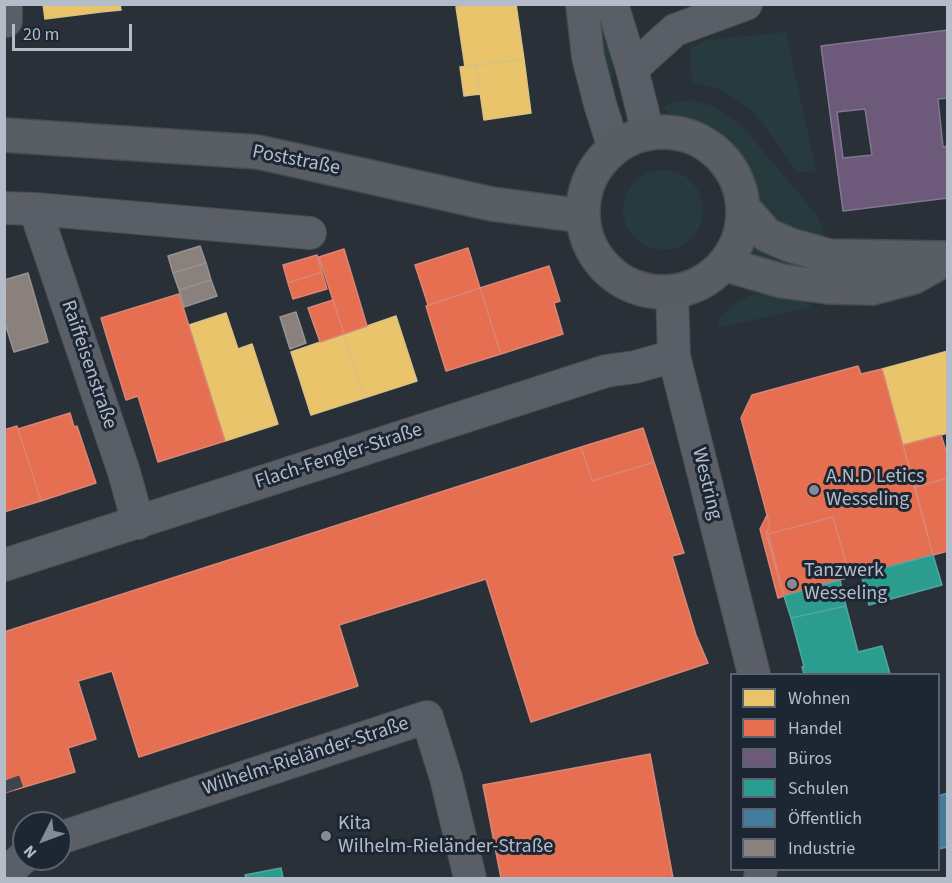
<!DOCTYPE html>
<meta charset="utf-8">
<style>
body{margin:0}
#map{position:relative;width:952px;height:883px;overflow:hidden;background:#2a3038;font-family:"Source Sans 3",sans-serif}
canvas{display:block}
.frame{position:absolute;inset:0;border:6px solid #b4bcc9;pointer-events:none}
.legend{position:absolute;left:730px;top:673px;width:210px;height:198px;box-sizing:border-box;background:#1d2633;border:2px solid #59626f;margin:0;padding:8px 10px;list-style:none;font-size:18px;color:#b4bcc9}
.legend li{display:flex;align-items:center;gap:12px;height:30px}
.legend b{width:30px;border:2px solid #59626f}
.north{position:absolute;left:12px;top:811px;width:60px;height:60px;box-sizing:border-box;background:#1d2633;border:2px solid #59626f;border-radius:50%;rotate:228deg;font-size:16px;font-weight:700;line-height:24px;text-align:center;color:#b4bcc9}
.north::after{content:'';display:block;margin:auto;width:21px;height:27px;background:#848b96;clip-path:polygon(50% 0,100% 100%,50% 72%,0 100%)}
.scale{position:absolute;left:12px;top:24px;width:120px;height:27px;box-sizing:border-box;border:3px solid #b4bcc9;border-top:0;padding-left:8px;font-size:18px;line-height:21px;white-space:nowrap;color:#b4bcc9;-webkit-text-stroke:4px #1d2633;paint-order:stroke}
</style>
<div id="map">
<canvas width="952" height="883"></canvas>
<div class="frame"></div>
<ul class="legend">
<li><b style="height:16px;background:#e9c46a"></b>Wohnen</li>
<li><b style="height:16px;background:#e76f51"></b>Handel</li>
<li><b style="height:16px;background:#6d597a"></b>Büros</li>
<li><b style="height:16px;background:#2a9d8f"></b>Schulen</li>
<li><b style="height:16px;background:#457b9d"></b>Öffentlich</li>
<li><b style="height:16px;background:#8a817c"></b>Industrie</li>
</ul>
<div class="north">N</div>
<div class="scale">20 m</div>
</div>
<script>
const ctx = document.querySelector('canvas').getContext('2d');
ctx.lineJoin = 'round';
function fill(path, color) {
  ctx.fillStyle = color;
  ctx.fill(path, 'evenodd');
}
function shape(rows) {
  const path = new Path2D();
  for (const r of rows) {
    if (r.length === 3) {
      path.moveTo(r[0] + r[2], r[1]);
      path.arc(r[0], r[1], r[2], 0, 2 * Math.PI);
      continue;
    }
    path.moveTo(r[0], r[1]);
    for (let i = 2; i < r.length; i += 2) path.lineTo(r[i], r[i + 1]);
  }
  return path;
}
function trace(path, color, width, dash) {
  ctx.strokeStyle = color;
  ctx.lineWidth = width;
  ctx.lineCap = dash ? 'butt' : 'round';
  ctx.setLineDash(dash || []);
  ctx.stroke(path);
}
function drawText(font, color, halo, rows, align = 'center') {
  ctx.font = font + ' "Source Sans 3",sans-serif';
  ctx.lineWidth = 6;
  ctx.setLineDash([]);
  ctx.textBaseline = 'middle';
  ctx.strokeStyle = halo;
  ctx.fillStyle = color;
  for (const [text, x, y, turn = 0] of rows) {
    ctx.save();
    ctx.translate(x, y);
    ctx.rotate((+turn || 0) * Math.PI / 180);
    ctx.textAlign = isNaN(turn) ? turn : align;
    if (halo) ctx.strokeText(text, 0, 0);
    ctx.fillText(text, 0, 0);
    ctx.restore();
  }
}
fill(shape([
 [590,5,601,5,614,77,605,79],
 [786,32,816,171,798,173,754,112,721,90,692,82,690,49,706,40],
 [690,100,713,106,743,127,815,213,823,227,822,240,784,229,762,209,740,167,721,144,693,126,675,118,663,108,668,103],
 [663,210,40],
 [754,248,785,259,820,265,817,276,751,257],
 [772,293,798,298,813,307,717,328,720,318,736,303,754,294]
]), '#273a3e');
const homes = shape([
 [43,4,101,4,101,12,45,19,43,4],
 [101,4,120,4,121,10,101,12,101,4],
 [473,4,516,4,524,59,465,67,456,7,473,4],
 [524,59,531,113,484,120,476,65,524,59],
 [476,65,480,94,464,96,460,67,476,65],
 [226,313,238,349,252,344,278,424,225,441,189,325,226,313],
 [396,316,417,381,364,398,344,334,396,316],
 [344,334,364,398,311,415,291,352,344,334],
 [948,351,948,433,903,445,882,369,948,351]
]);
fill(homes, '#e9c46a');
trace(homes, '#d9c286', 1.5);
const shops = shape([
 [468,248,480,288,428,305,415,265,468,248],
 [344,249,367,326,344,334,319,257,344,249],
 [317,255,322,272,288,283,283,265,317,255],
 [549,266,560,301,554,303,563,334,501,354,480,288,549,266],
 [322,272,327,289,293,299,288,283,322,272],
 [480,288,501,354,446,371,426,306,480,288],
 [179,294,225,441,158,462,138,396,126,400,101,318,179,294],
 [333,300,344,334,320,342,308,308,333,300],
 [858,366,861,374,882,369,933,555,850,577,833,517,768,534,766,533,770,526,741,418,752,395,858,366],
 [70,413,74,427,77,426,96,483,41,501,18,429,70,413],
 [17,426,41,501,4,512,4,430,17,426],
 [643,428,654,462,592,481,581,447,643,428],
 [941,435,948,457,948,478,915,487,903,445,941,435],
 [581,447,592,481,654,462,684,553,672,556,696,635,708,663,531,722,486,579,339,625,358,686,139,757,112,671,78,681,96,739,68,748,75,772,4,793,4,632,581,447],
 [948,478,948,551,933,555,915,487,948,478],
 [767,515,770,526,766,533,784,596,778,598,760,529,767,515],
 [833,517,850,577,784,596,768,534,833,517],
 [650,754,673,878,501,878,483,785,650,754]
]);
fill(shops, '#e76f51');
trace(shops, '#d88675', 1.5);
const offices = shape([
 [948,30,948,98,938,99,943,147,948,146,948,198,843,211,821,46,948,30],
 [865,109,872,155,843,158,837,112,865,109]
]);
fill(offices, '#6d597a');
trace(offices, '#827792', 1.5);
const schools = shape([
 [933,555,942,585,869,605,861,574,933,555],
 [840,580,846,606,791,618,784,596,840,580],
 [846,606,858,652,882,646,890,674,804,674,802,667,804,666,791,618,846,606],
 [281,868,283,878,246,878,245,875,281,868]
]);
fill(schools, '#2a9d8f');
trace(schools, '#53a6a0', 1.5);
const public = shape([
 [948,793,948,847,938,849,938,796,948,793]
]);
fill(public, '#457b9d');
trace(public, '#668eaa', 1.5);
const industry = shape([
 [200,246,206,263,173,273,168,256,200,246],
 [206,263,211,280,179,290,173,273,206,263],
 [28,273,48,342,14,352,4,320,4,280,28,273],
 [211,280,217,296,184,307,179,290,211,280],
 [296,312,306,343,290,349,280,317,296,312]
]);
fill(industry, '#8a817c');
trace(industry, '#979393', 1.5);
trace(shape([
 [4,781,8,792]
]), '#3f454e', 32, [32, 16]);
const street = shape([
 [6,4,6,21],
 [582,4,588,57,600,104,614,148],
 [612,4,632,69,648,133],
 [632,69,675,30,746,4],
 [4,208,35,209,310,233],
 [35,209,124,472,138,523],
 [672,291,674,356,754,674],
 [4,565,606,371,635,367,674,356],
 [60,838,427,717,446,778,470,878],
 [4,875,24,857],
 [760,878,761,870]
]);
const secondary = shape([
 [663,212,80],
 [4,135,258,152,492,204,583,216],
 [743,208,767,235,790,245,829,256,944,258],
 [727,265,782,281,828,287,872,288,914,277,947,258]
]);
trace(street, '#484c53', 34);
trace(secondary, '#484c53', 36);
trace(street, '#5a5e66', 32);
trace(secondary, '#595d64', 33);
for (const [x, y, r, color] of [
 [814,490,6,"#848b96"],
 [792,584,6,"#848b96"],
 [326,836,6,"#848b96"]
]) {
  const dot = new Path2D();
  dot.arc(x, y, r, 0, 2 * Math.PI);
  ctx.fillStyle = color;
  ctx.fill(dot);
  trace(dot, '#1d2633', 2);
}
drawText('20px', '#b4bcc9', '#1d2633', [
 ["Poststraße",296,161,11],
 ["Raiffeisenstraße",88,365,71],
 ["Flach-Fengler-Straße",339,457,-18],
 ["Westring",706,484,76],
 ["Wilhelm-Rieländer-Straße",306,757,-18]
]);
drawText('20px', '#b4bcc9', '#1d2633', [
 ["A.N.D Letics",826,478],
 ["Wesseling",826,501],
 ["Tanzwerk",804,572],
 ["Wesseling",804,595],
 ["Kita",338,825],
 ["Wilhelm-Rieländer-Straße",338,848]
], 'left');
</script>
